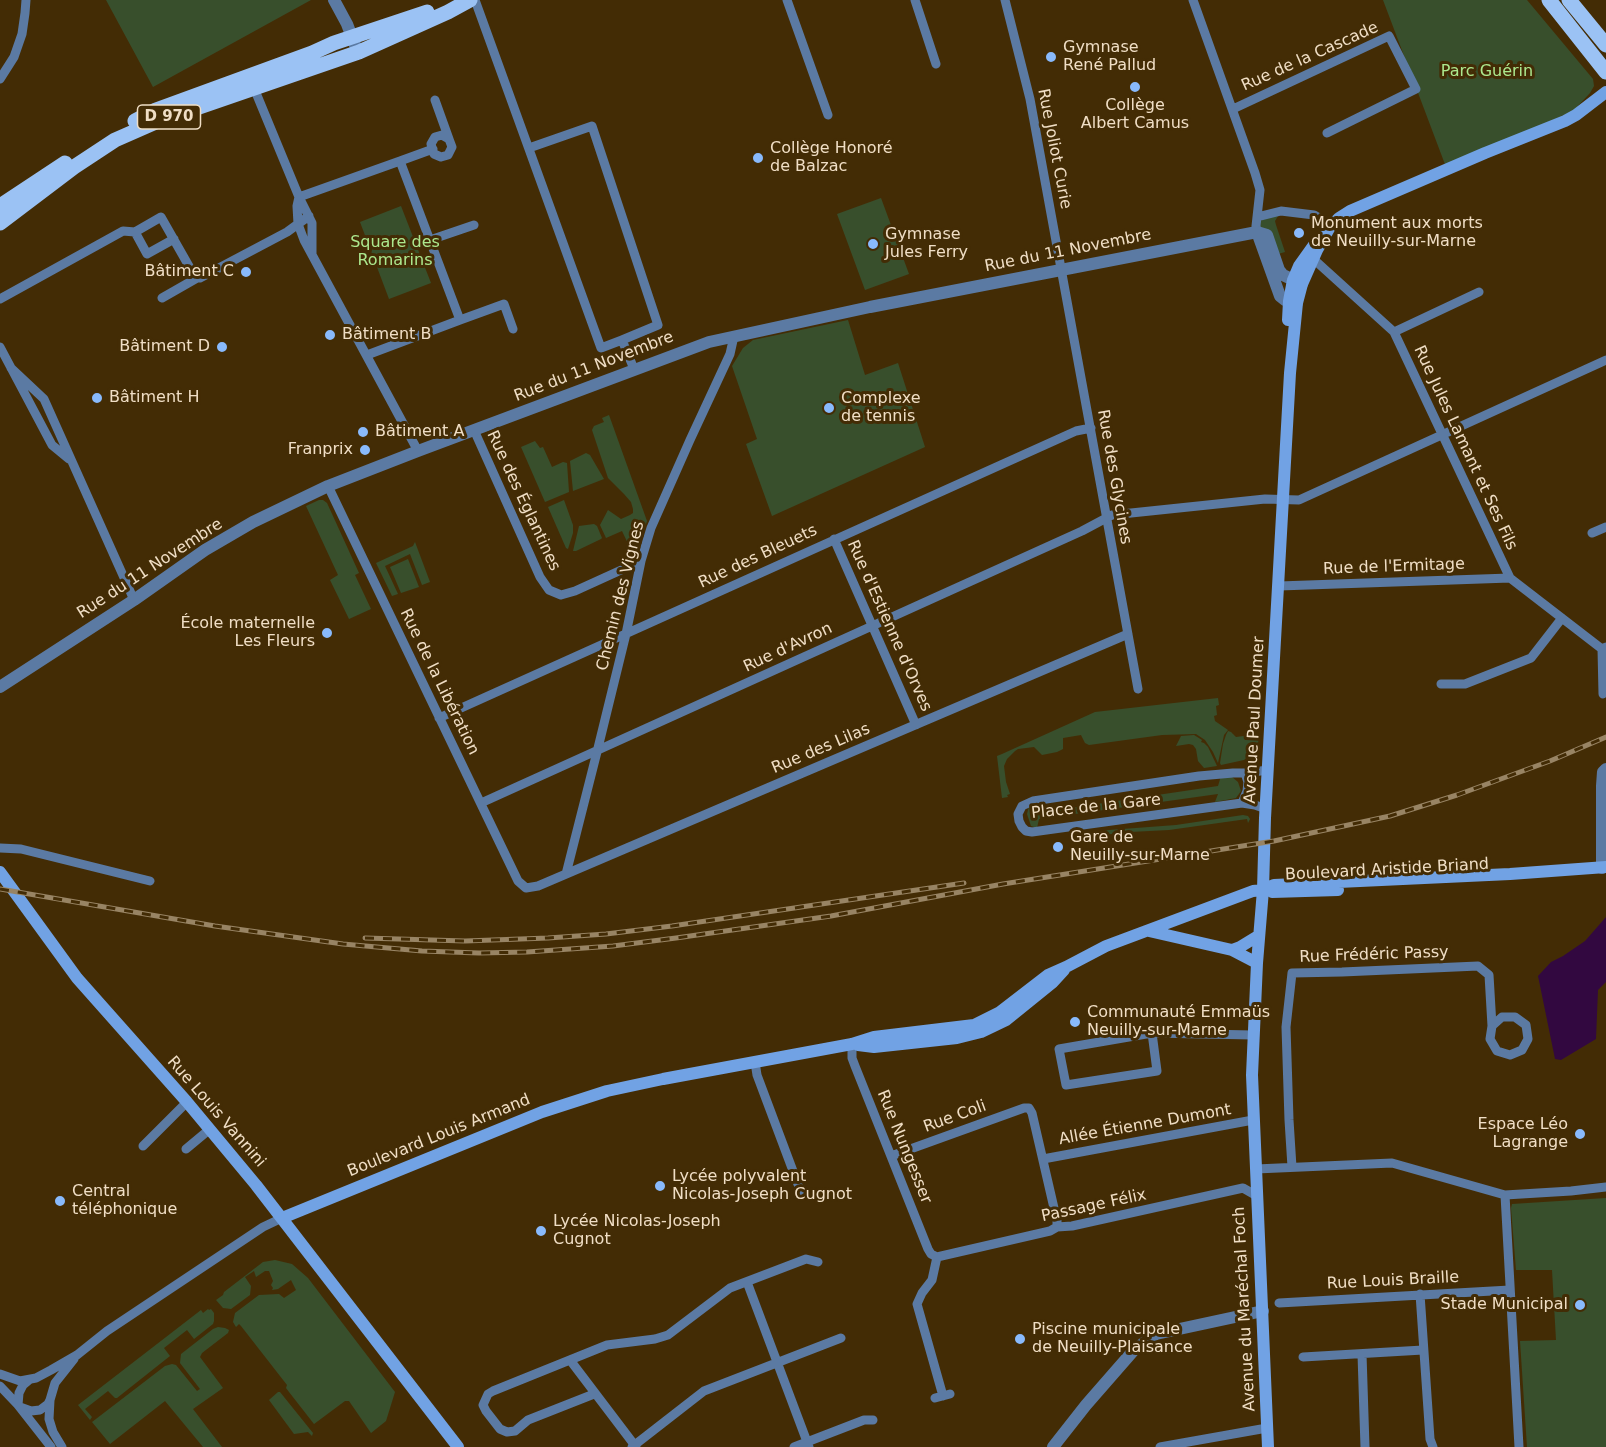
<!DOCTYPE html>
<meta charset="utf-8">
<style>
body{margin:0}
canvas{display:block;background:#432c05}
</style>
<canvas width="1606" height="1447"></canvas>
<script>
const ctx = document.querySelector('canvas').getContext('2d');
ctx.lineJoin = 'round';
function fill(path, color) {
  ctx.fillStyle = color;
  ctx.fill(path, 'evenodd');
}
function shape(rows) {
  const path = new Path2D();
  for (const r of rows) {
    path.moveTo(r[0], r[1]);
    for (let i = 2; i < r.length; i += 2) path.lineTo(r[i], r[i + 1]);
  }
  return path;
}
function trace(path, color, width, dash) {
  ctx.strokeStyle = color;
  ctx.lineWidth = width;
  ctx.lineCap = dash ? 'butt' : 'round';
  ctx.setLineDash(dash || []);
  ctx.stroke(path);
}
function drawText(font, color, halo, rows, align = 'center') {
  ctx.font = font + ' "DejaVu Sans",sans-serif';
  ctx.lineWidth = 6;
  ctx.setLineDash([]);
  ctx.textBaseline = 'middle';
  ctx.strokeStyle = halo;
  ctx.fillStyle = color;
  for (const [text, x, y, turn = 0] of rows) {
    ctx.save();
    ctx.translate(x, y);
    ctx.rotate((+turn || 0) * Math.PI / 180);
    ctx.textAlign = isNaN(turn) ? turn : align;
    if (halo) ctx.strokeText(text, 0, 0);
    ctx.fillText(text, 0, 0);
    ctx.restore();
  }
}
fill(shape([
 [106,0,311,0,153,87],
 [1383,0,1527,0,1593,79,1594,86,1590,93,1573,111,1446,167],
 [881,198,909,274,865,290,837,214],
 [401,206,431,283,389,299,360,222],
 [1278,216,1275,221,1276,225,1285,252,1278,254,1260,226,1261,221,1264,218],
 [848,320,865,375,898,363,925,447,772,516,746,444,757,439,732,366,743,348,753,340],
 [609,415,647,521,638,549,633,554,622,531,606,538,600,525,608,510,621,519,630,515,633,513,633,509,631,502,624,494,608,478,592,430,594,426,604,422,602,418],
 [535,441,540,448,543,447,552,467,563,462,567,463,569,492,545,502,521,447],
 [586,453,590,455,604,479,573,491,570,461],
 [319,500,323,500,327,503,359,573,355,575,371,609,349,619,330,580,338,575,306,506],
 [564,500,573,525,573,533,568,549,566,548,548,507],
 [594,524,597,526,602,538,601,539,576,551,573,551,579,526],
 [415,542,430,582,422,585,410,554,385,566,398,594,392,596,376,563,413,546],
 [408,559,419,587,401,593,390,567],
 [1218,698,1219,705,1216,706,1217,715,1214,716,1215,721,1228,730,1224,735,1218,763,1213,752,1205,740,1196,734,1162,735,1089,745,1085,743,1081,735,1063,738,1063,749,1057,752,1042,755,1034,747,1018,749,1015,751,1007,759,1004,766,1006,782,1010,794,1007,795,1008,797,1002,798,997,756,1002,754,1095,712],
 [1228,731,1231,732,1236,737,1259,734,1258,744,1254,751,1244,760,1221,765,1220,763,1223,744,1226,735],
 [1194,735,1202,740,1201,742,1204,743,1208,747,1217,766,1204,768,1198,761,1196,749,1193,745,1189,744,1176,746,1181,736],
 [1221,776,1232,777,1238,782,1241,791,1236,798,1215,802,1218,794,1039,819,1037,828,1031,826,1027,814,1029,806,1038,803,1036,813,1218,786],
 [1243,815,1248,816,1250,819,1248,823,1247,819,1169,830,1130,832,1085,837,1084,834,1109,830,1176,825],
 [1606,1198,1606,1447,1527,1447,1520,1341,1556,1340,1552,1270,1516,1270,1511,1208,1512,1204],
 [275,1260,292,1264,308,1278,395,1392,386,1421,371,1433,349,1401,345,1401,314,1424,289,1392,286,1388,287,1385,241,1326,239,1324,236,1327,233,1322,235,1313,259,1295,279,1294,284,1298,296,1290,291,1280,278,1289,272,1290,273,1288,271,1285,273,1281,269,1271,265,1271,256,1277,254,1271,245,1277,251,1286,250,1295,231,1309,223,1308,216,1300,223,1295,224,1292,263,1262],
 [208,1309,209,1310,211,1309,214,1313,214,1321,213,1324,194,1339,187,1330,164,1348,170,1356,117,1398,115,1398,108,1391,85,1409,92,1417,90,1420,78,1405,201,1310,203,1313],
 [218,1327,225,1328,229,1330,228,1333,202,1353,200,1357,223,1388,193,1409,222,1447,203,1447,165,1401,110,1444,92,1422,165,1366,172,1364,176,1365,197,1391,200,1389,180,1363,181,1354,213,1329],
 [278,1392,280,1392,313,1433,312,1436,308,1432,294,1434,269,1400]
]), '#384f2c');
fill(shape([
 [1606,917,1606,982,1598,990,1596,1039,1561,1060,1555,1059,1538,976,1551,962,1563,956,1585,941]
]), '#320840');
trace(shape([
 [475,0,601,348,622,340,634,369],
 [787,0,828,115],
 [915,0,936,64],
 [1005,0,1030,99,1138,689],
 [1193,0,1255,173,1260,190,1256,226,1257,232],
 [0,79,14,57,22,34,25,13,26,0],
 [254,88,299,197,400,161,460,320,367,355],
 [435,100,449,139],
 [1233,109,1389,36,1416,89,1327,133],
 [442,135,449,139,452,147,448,155,441,157,434,154,431,144,435,137,442,135],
 [529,148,592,126,658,325,622,340],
 [400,161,433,149],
 [1257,217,1281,211,1314,215,1331,225],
 [135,232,147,254,174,239],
 [430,240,474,225],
 [312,255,312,223,299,197,297,206,298,224,304,240,418,451],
 [1309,255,1394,332,1510,578,1602,649,1606,647],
 [162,298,197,278],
 [0,299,123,231,135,232,161,217,194,275,200,278,287,232,309,216],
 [460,320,504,304,513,329],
 [1394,332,1479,292],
 [0,347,52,445,69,459],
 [11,368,44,399,134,600],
 [474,430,540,577,549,590,561,595,575,591,641,561],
 [328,486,518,881,526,888,538,886,1128,634],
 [1592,533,1606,527],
 [834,539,916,725],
 [1279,586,1510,578],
 [1602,649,1603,694],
 [1441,684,1465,684,1531,658,1562,618],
 [439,718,1076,431,1091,428],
 [481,803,1082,531,1112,515,1265,499,1299,500,1606,360],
 [1242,803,1247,791,1248,782,1245,773],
 [1266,809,1255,805,1242,803,1032,832,1026,831,1022,827,1019,821,1018,814,1022,806,1033,801,1199,776,1233,773,1245,773,1268,770],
 [0,848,21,849,150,881],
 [566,874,597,752,626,634,641,561,651,528,690,440,730,354,734,336],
 [1152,1033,1157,1071,1066,1085,1059,1049,1152,1033,1253,1035],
 [852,1044,852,1058,855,1066,928,1249,931,1254,937,1257],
 [755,1062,757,1075,802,1195],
 [143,1146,187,1102],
 [186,1149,210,1129],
 [891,1156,1024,1108,1029,1108,1032,1113,1057,1221,1057,1227],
 [1043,1159,1253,1120],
 [1292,1167,1289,1120,1286,1027,1292,973,1342,972,1478,966,1489,975,1492,1026,1490,1039,1497,1051,1510,1055,1522,1050,1528,1039,1526,1025,1515,1017,1502,1017,1492,1026],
 [1256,1169,1392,1163,1505,1195,1571,1191,1606,1187],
 [1505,1195,1519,1447],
 [937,1257,1050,1231,1057,1227,1072,1226,1243,1188,1257,1196],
 [937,1257,932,1280,922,1293,917,1304,943,1396],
 [747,1282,809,1447],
 [1420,1294,1430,1439,1433,1447],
 [1279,1303,1510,1290],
 [1362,1354,1365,1447],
 [1303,1357,1423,1350],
 [570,1360,636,1447],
 [0,1374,20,1381,36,1378,51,1370,77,1355,107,1331,263,1227,282,1218],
 [0,1386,18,1405,51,1447],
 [594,1394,528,1420,515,1431,507,1432,500,1429,486,1411,483,1405,488,1394,493,1391,607,1345,655,1339,668,1335,730,1288,806,1259,818,1262],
 [935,1398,950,1394],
 [18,1405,19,1393,23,1385,29,1380],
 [20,1407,31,1411,40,1410,48,1404,50,1400],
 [62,1447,53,1432,49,1419,50,1400,55,1383,74,1359],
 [632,1447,704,1391,841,1338],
 [794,1447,864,1420,873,1420],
 [1160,1447,1267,1428]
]), '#5b7aa3', 9);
trace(shape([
 [334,0,347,24,355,45],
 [1257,232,1280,296,1285,300,1297,303],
 [0,687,134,600,205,550,253,522,328,486,418,451,709,342,870,307,1257,232,1267,235,1279,270,1283,275,1302,284],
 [1602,868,1602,786,1603,772,1606,769],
 [1053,1447,1086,1405,1134,1350,1156,1334,1263,1311]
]), '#5b7aa3', 12);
trace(shape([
 [1327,230,1339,218,1350,211,1485,153,1565,121,1576,115,1606,92],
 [1288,320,1289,301,1293,280,1299,266,1314,245],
 [0,872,77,978,187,1102,256,1185,458,1447],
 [1272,892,1338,890],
 [1149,931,1232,950,1257,963],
 [1232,950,1240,947,1258,936],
 [858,1045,874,1047,957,1038,981,1032,1006,1020,1053,982,1064,970],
 [282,1218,542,1112,607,1091,663,1079,852,1044,874,1037,974,1025,1000,1012,1048,975,1066,967,1106,946,1253,891,1263,890,1274,885,1510,874,1606,867],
 [1268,1447,1252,1075,1257,963,1263,890,1265,818,1290,373,1297,303,1302,284,1317,250,1331,225]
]), '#71a2e4', 12);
trace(shape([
 [1549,0,1606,72],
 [1569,0,1606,45],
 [135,121,156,110,312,53,334,43,427,12],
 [0,206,65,163],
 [0,223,74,167,115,140,156,122,359,52,448,12,470,0]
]), '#9bc2f4', 15);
const rail = shape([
 [0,889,215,926,343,944,422,951,479,953,527,952,613,946,676,938,831,916,1003,884,1274,841,1390,816,1457,795,1550,761,1606,737],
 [365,938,465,941,548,938,606,934,672,926,964,883]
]);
trace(rail, '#988464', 5);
trace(rail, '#432c05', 3, [9]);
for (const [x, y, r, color] of [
 [1051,57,6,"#89bafc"],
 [1135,87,6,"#89bafc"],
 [758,158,6,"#89bafc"],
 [1299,233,6,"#89bafc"],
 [873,244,6,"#89bafc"],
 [246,272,6,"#89bafc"],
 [330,335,6,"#89bafc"],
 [222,347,6,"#89bafc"],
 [97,398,6,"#89bafc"],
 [829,408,6,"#89bafc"],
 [363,432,6,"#89bafc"],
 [365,450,6,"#89bafc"],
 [327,633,6,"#89bafc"],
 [1058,847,6,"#89bafc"],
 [1075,1022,6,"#89bafc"],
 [1580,1134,6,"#89bafc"],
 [660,1186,6,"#89bafc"],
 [60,1201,6,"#89bafc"],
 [541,1231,6,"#89bafc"],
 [1580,1305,6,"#89bafc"],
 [1020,1339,6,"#89bafc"]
]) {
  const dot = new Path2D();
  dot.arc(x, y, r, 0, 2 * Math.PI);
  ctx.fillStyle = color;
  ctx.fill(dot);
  trace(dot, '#432c05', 2);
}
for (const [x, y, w] of [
 [169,117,63]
]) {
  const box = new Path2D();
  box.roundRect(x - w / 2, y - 12, w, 24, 4.5);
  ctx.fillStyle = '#432c05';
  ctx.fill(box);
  trace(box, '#f0dec5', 1.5);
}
drawText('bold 15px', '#f0dec5', null, [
 ["D 970",169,117]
]);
drawText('16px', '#f0dec5', '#432c05', [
 ["Gymnase",1063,48],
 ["René Pallud",1063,66],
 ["Collège",1135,106,"center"],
 ["Albert Camus",1135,124,"center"],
 ["Collège Honoré",770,149],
 ["de Balzac",770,167],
 ["Monument aux morts",1311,224],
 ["de Neuilly-sur-Marne",1311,242],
 ["Gymnase",885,235],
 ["Jules Ferry",885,253],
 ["Bâtiment C",234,272,"right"],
 ["Bâtiment B",342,335],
 ["Bâtiment D",210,347,"right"],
 ["Bâtiment H",109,398],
 ["Complexe",841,399],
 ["de tennis",841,417],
 ["Bâtiment A",375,432],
 ["Franprix",353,450,"right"],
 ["École maternelle",315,624,"right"],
 ["Les Fleurs",315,642,"right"],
 ["Gare de",1070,838],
 ["Neuilly-sur-Marne",1070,856],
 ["Communauté Emmaüs",1087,1013],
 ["Neuilly-sur-Marne",1087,1031],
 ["Espace Léo",1568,1125,"right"],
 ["Lagrange",1568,1143,"right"],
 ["Lycée polyvalent",672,1177],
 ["Nicolas-Joseph Cugnot",672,1195],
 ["Central",72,1192],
 ["téléphonique",72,1210],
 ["Lycée Nicolas-Joseph",553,1222],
 ["Cugnot",553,1240],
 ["Stade Municipal",1568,1305,"right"],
 ["Piscine municipale",1032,1330],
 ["de Neuilly-Plaisance",1032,1348]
], 'left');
drawText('16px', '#f0dec5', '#432c05', [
 ["Rue de la Cascade",1310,57,-24],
 ["Rue Joliot Curie",1054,149,79],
 ["Rue du 11 Novembre",1068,251,-11],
 ["Rue du 11 Novembre",594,367,-21],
 ["Rue Jules Lamant et Ses Fils",1465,448,65],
 ["Rue des Glycines",1114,477,80],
 ["Rue des Églantines",523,501,65],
 ["Rue des Bleuets",758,557,-25],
 ["Rue de l'Ermitage",1394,567,-2],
 ["Rue du 11 Novembre",150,569,-33],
 ["Chemin des Vignes",621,596,-76],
 ["Rue d'Estienne d'Orves",889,626,66],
 ["Rue d'Avron",788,648,-25],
 ["Rue de la Libération",439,682,64],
 ["Avenue Paul Doumer",1255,720,-87],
 ["Rue des Lilas",821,749,-23],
 ["Place de la Gare",1096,807,-6],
 ["Boulevard Aristide Briand",1387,870,-3],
 ["Rue Frédéric Passy",1374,955,-2],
 ["Rue Louis Vannini",216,1112,49],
 ["Rue Coli",955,1117,-20],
 ["Allée Étienne Dumont",1145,1125,-10],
 ["Boulevard Louis Armand",439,1136,-22],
 ["Rue Nungesser",904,1147,68],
 ["Passage Félix",1094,1206,-12],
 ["Rue Louis Braille",1393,1281,-3],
 ["Avenue du Maréchal Foch",1245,1309,-93]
]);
drawText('16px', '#ace88e', '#432c05', [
 ["Parc Guérin",1487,72],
 ["Square des",395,243],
 ["Romarins",395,261]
]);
</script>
